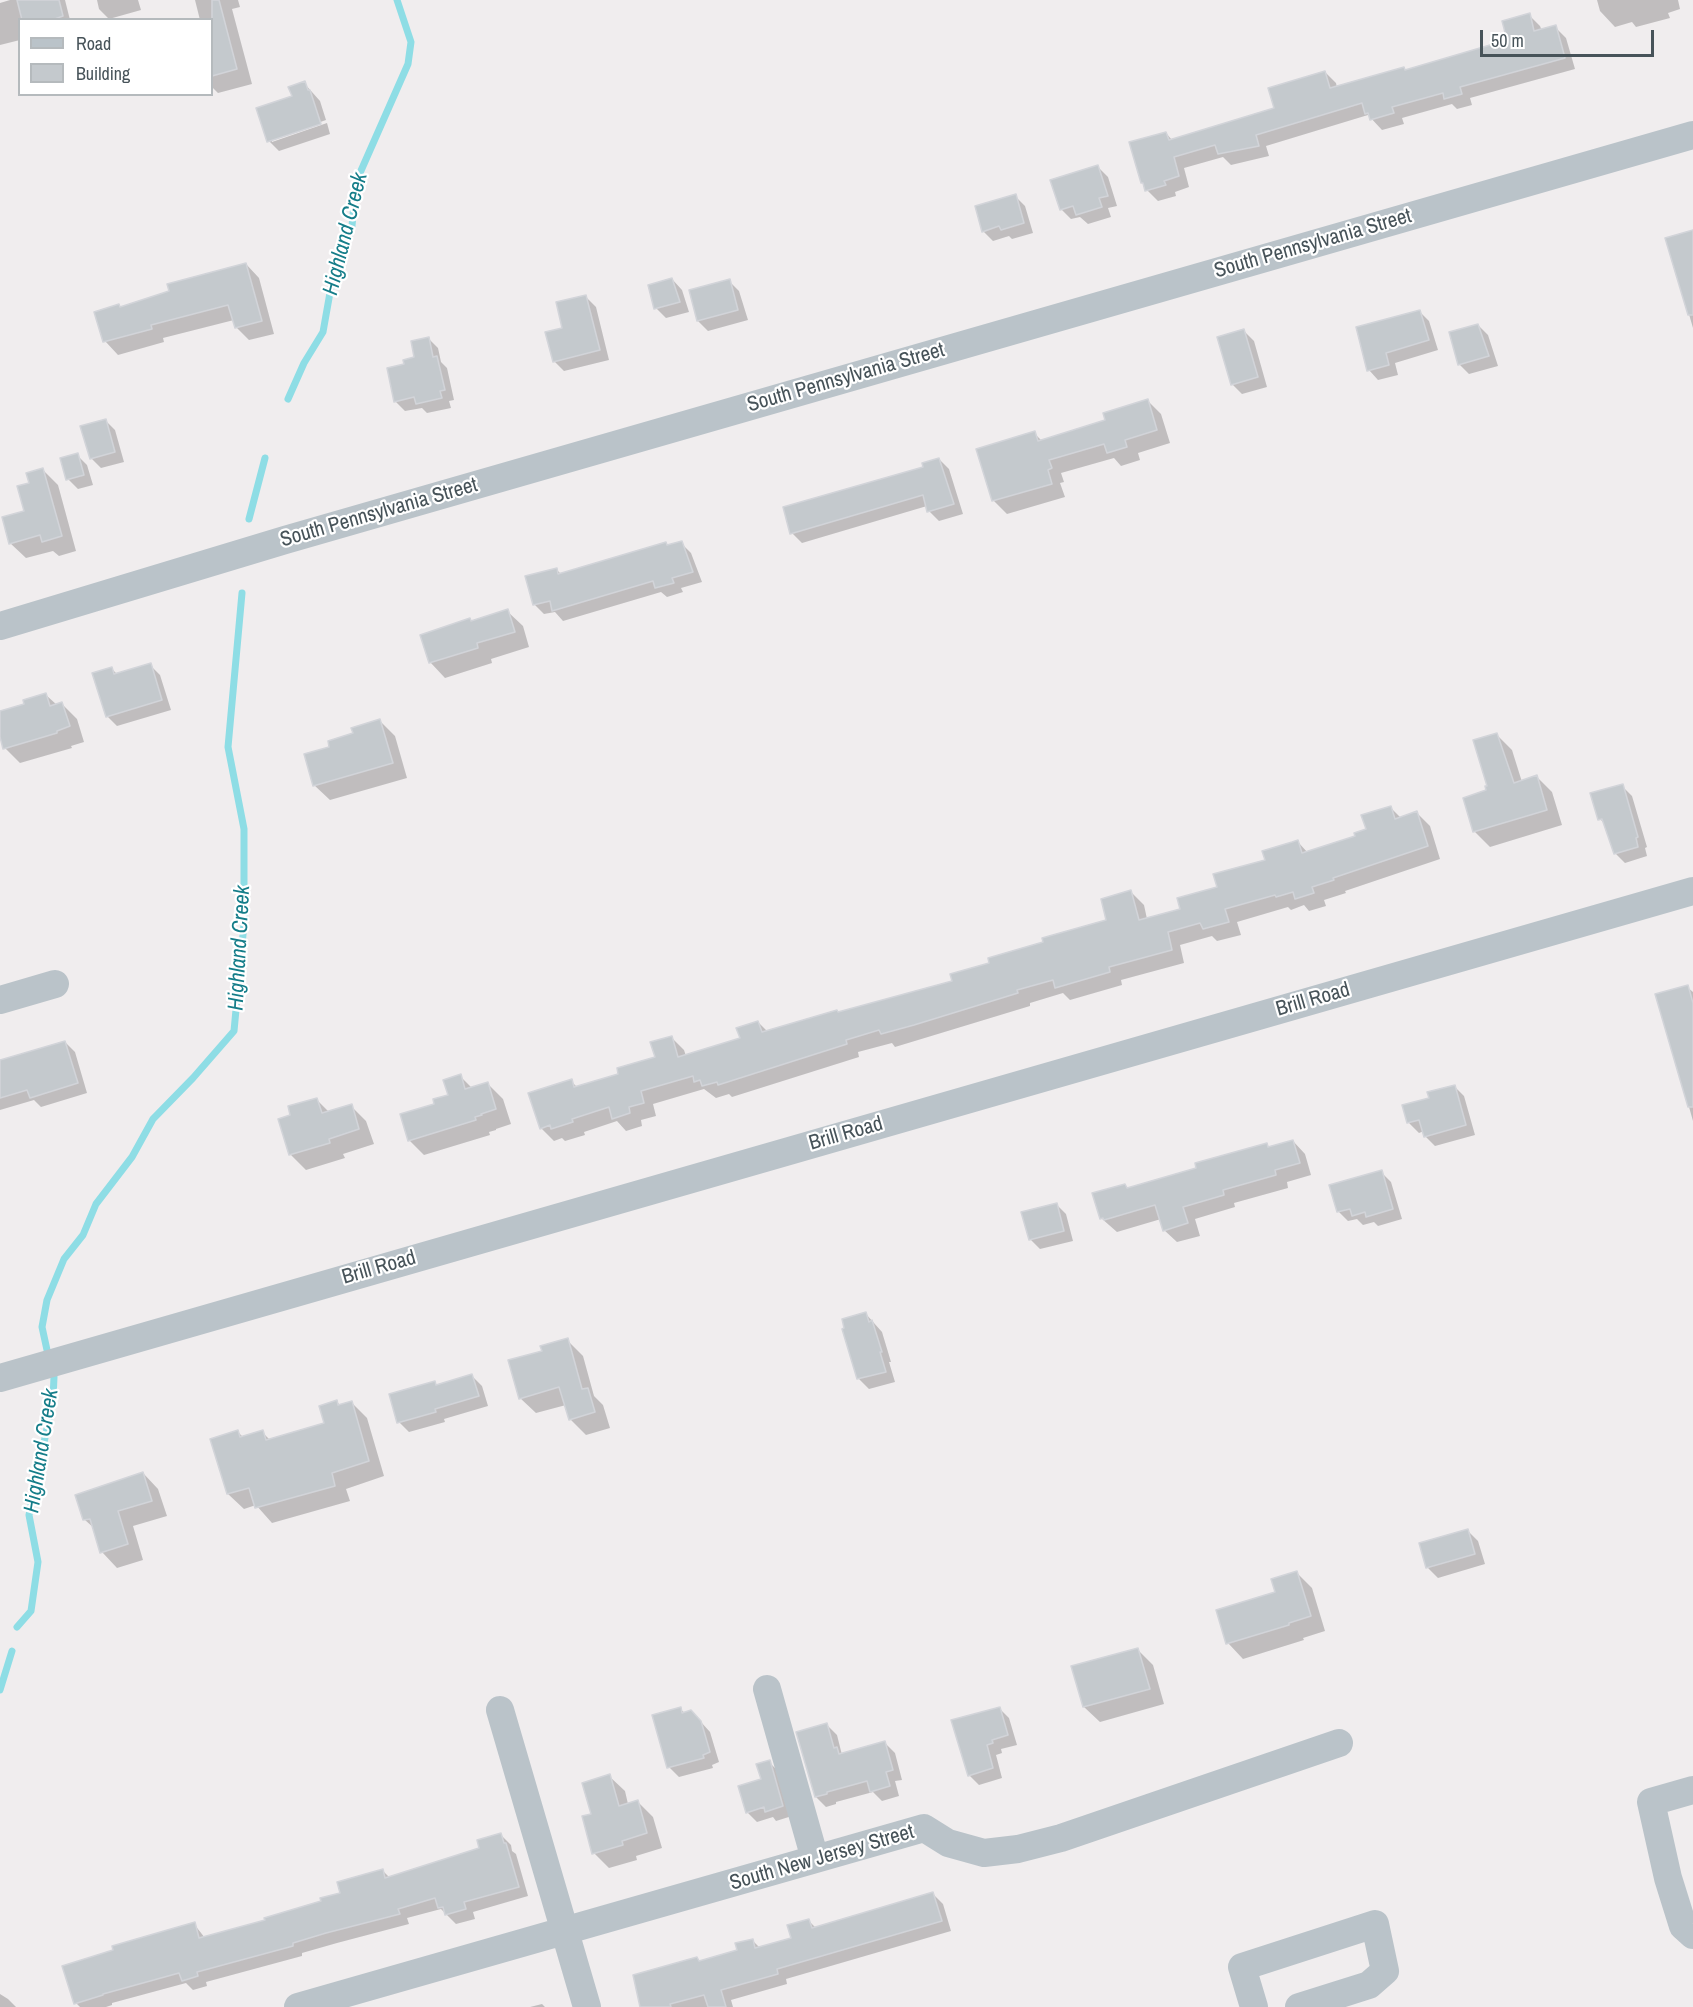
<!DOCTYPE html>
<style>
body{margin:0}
#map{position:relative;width:1693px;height:2007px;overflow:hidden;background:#f0edee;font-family:"Archivo Narrow",sans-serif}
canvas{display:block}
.legend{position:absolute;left:18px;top:18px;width:195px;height:78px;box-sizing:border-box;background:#fff;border:2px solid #b5babd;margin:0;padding:8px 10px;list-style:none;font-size:18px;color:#475359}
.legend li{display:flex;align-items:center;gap:12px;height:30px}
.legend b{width:30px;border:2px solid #b5babd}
.scale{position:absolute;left:1480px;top:30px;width:174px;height:27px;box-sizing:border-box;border:3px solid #475359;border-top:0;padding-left:8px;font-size:18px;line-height:21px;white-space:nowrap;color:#475359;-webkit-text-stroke:4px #fff;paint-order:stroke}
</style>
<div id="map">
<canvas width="1693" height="2007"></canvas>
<ul class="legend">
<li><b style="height:8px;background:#bac3c9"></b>Road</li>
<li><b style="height:16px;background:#c4c9cd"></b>Building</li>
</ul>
<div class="scale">50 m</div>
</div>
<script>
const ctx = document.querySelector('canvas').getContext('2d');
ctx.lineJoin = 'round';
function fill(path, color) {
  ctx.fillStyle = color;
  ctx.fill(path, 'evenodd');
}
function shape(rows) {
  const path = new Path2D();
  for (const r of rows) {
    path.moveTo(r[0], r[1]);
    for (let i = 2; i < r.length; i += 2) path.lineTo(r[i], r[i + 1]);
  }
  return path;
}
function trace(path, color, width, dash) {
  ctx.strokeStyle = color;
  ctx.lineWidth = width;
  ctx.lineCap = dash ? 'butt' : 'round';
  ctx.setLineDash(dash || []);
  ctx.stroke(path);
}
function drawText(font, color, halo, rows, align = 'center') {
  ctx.font = font + ' "Archivo Narrow",sans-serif';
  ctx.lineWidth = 4.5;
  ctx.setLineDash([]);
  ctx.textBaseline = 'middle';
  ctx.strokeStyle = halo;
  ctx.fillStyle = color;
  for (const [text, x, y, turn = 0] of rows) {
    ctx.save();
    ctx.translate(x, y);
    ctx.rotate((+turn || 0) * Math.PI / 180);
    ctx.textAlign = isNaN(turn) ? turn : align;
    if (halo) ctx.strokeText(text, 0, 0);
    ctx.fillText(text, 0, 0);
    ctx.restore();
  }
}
fill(shape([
 [10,0,65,0,70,20,20,20,20,40,0,45,0,3],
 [97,0,138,0,141,10,109,19,99,9],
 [195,0,238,0,240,7,232,9,252,84,218,93,212,87,212,20,200,20],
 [1597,0,1678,0,1680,9,1668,13,1670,18,1636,27,1632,22,1615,27,1600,11],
 [1529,15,1540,26,1542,31,1555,27,1566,38,1575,69,1470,98,1472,105,1457,109,1452,104,1402,118,1404,124,1382,130,1368,115,1266,146,1269,156,1231,165,1223,157,1184,168,1189,187,1175,192,1176,196,1158,201,1147,190,1166,133,1172,140,1276,109,1325,72,1336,83,1337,88,1404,68,1407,72,1509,41],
 [304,83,320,101,326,120,272,139,272,142,327,123,330,134,279,151,269,141,293,97],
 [1098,167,1108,177,1117,206,1108,208,1111,217,1088,224,1080,217,1071,219,1061,209],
 [1015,196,1025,206,1033,233,1012,239,1009,236,993,241,983,231],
 [1693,231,1693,328,1667,239],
 [246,264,259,278,274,334,249,340,236,327,234,320,163,338,164,342,118,355,105,341,121,308],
 [672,279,682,290,689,312,666,318,656,308],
 [729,281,739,291,748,320,708,331,698,321],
 [586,297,596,307,609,360,564,371,554,361,564,329],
 [1419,311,1429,321,1438,350,1395,363,1398,375,1378,380,1369,370],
 [1478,325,1488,335,1498,366,1469,374,1459,364],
 [1244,331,1254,341,1267,387,1242,394,1232,384],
 [428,338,438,348,441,362,447,368,454,400,449,401,451,408,427,413,422,408,405,411,395,401,406,365,416,359],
 [1148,401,1161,414,1170,443,1138,453,1140,460,1121,466,1114,458,1061,473,1064,482,1060,483,1065,497,1007,514,993,500,1034,433,1042,441,1107,421],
 [105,420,115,430,124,462,101,468,91,458],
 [77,455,87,465,93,485,78,489,68,479],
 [939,459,949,469,963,514,939,521,929,511,927,506,802,543,792,533,925,468],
 [43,470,58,485,76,551,59,556,53,551,26,558,10,543,25,512,31,484],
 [681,543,691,553,702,582,681,588,683,592,667,597,661,592,563,621,555,612,544,614,534,604,556,569,561,574],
 [507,611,523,626,529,647,491,659,492,663,445,678,430,662,470,620,473,622],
 [150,665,160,675,171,710,117,726,107,716,112,669,117,674],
 [46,695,57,705,62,704,77,719,84,742,71,746,72,748,20,763,5,748,0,732,0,713,26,705],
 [380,721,395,736,407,778,330,800,314,785,331,748],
 [1497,735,1512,750,1522,782,1537,777,1552,792,1562,825,1490,847,1474,831,1488,791],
 [1622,786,1632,796,1647,847,1645,848,1647,856,1625,863,1615,853,1606,825,1600,819],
 [1391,808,1401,818,1417,813,1430,826,1440,859,1345,891,1346,893,1324,900,1326,906,1309,911,1304,905,1291,910,1288,907,1237,922,1241,935,1217,941,1212,936,1180,945,1184,963,1121,980,1122,985,1070,1000,1063,993,1030,1003,1030,1006,928,1037,895,1047,892,1043,858,1052,859,1057,732,1097,729,1094,716,1098,704,1089,653,1104,656,1116,641,1120,642,1126,626,1131,617,1121,584,1132,585,1135,565,1141,562,1138,554,1141,541,1128,571,1081,578,1088,620,1075,657,1058,671,1037,684,1050,686,1056,741,1039,758,1022,768,1032,954,982,991,964,1108,921,1131,892,1144,905,1147,919,1182,910,1298,842,1308,853,1357,837,1368,830],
 [1687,987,1693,992,1693,1121,1657,995],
 [65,1042,75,1052,87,1093,41,1107,34,1100,0,1110,0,1070],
 [460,1076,473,1089,488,1084,503,1099,511,1124,496,1129,496,1130,489,1132,490,1135,424,1155,409,1140,436,1105,450,1096],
 [1454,1086,1464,1096,1475,1135,1435,1146,1425,1136,1424,1131,1419,1133,1409,1123,1404,1106,1431,1099],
 [317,1100,330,1113,351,1106,366,1121,374,1144,343,1154,345,1158,306,1170,291,1155,280,1120,292,1116],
 [1293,1141,1305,1154,1311,1175,1287,1182,1288,1188,1234,1203,1235,1207,1195,1219,1200,1236,1177,1242,1164,1230,1161,1219,1117,1232,1101,1218,1125,1185,1129,1189,1198,1169,1267,1144,1270,1148],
 [1381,1172,1391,1182,1402,1219,1378,1226,1374,1222,1363,1225,1357,1219,1348,1221,1338,1211],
 [1056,1204,1066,1214,1073,1241,1040,1249,1030,1239],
 [866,1314,882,1332,891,1362,889,1362,895,1382,869,1389,859,1379],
 [567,1340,583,1356,594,1396,603,1405,610,1428,586,1435,570,1419,566,1405,536,1413,520,1398,543,1352],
 [472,1376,482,1386,488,1406,444,1419,445,1422,409,1432,399,1422,434,1383,437,1386],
 [337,1402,341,1406,351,1402,367,1418,384,1476,346,1489,350,1501,272,1523,256,1505,244,1509,228,1494,238,1432,244,1438,262,1432,270,1440,326,1424],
 [143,1473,158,1489,167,1516,133,1526,143,1560,117,1568,102,1552,95,1529,85,1520],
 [1468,1531,1478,1541,1485,1564,1438,1578,1428,1568,1421,1544],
 [1297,1573,1312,1588,1325,1631,1303,1638,1304,1640,1243,1659,1228,1643],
 [1138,1650,1153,1665,1164,1704,1100,1722,1084,1707],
 [999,1708,1009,1718,1017,1745,1001,1749,1002,1753,996,1755,1002,1778,979,1785,969,1775],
 [680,1709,685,1713,691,1711,710,1732,719,1762,712,1765,713,1768,679,1777,669,1767],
 [827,1725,837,1735,842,1755,885,1743,895,1753,902,1780,895,1781,899,1796,882,1801,873,1792,836,1802,836,1804,826,1807,816,1797],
 [769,1762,779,1772,792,1816,776,1821,773,1817,757,1822,747,1812],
 [609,1776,625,1791,628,1804,638,1802,653,1817,662,1848,636,1856,637,1860,609,1868,594,1853,593,1815],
 [501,1835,511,1845,512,1851,516,1854,528,1896,473,1912,475,1919,456,1924,441,1909,407,1918,409,1924,337,1943,302,1953,302,1956,206,1982,207,1986,193,1990,186,1983,112,2003,112,2005,106,2007,80,2007,76,2003,194,1924,205,1938,267,1921,342,1894,382,1870,390,1878,481,1849],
 [933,1894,943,1904,951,1931,786,1979,787,1984,731,2000,733,2007,642,2007,697,1958,701,1962,739,1951,752,1940,760,1948,793,1939,809,1921,816,1928],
 [0,1994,8,1999,16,2007,0,2007],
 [542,2004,545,2007,530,2007]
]), '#0003');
trace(shape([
 [288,399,304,363,323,332,331,287,344,254,352,226,356,182,408,64,411,42,397,0],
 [249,519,265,458],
 [47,1350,42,1327,47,1300,64,1259,83,1235,96,1204,132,1157,153,1119,193,1078,234,1031,244,924,244,829,228,747,242,593],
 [17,1627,31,1611,38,1562,29,1515,53,1399,54,1377],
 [0,1690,12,1651]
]), '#8edde5', 7);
const building = shape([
 [17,0,59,0,63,16,52,20,22,20,17,0],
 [212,0,219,0,237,69,212,76,212,0],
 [1530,13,1534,31,1556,25,1565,58,1460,87,1462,94,1444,99,1443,93,1392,107,1394,113,1370,120,1368,113,1365,114,1362,103,1256,135,1259,146,1218,154,1215,145,1174,157,1179,176,1164,181,1166,185,1145,191,1143,183,1141,183,1129,142,1166,132,1169,140,1274,108,1268,88,1325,71,1330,88,1404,67,1405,70,1507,40,1502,21,1530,13],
 [305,81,308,90,310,90,321,124,267,142,256,108,292,96,288,87,305,81],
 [1098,165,1108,196,1099,198,1102,207,1076,215,1073,206,1060,210,1050,180,1098,165],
 [1016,194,1024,223,1001,230,999,226,982,232,975,206,1016,194],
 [1693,230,1693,315,1688,315,1665,238,1693,230],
 [246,263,262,321,235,328,228,305,151,325,152,329,103,342,94,312,119,304,120,307,169,291,167,284,246,263],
 [672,278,680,302,654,309,648,285,672,278],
 [730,279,738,310,697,321,689,290,730,279],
 [586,295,600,350,553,362,545,332,562,328,556,302,586,295],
 [1420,310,1429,340,1386,353,1389,365,1367,371,1356,327,1420,310],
 [1478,324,1489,356,1458,365,1449,332,1478,324],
 [1244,329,1258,377,1231,385,1217,337,1244,329],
 [429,337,433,357,437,356,445,390,440,391,442,398,416,404,414,397,394,402,387,368,404,364,403,360,414,357,411,341,429,337],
 [1148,399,1157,430,1125,440,1127,447,1107,453,1104,444,1049,460,1052,468,1048,470,1052,484,992,501,976,449,1035,431,1038,441,1105,420,1103,413,1148,399],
 [106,419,115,452,90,459,80,426,106,419],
 [78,453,84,475,66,480,60,458,78,453],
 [939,458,954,504,927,512,923,495,790,534,783,507,923,467,922,463,939,458],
 [43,468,62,536,42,542,40,535,9,544,2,517,24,511,17,486,29,483,26,473,43,468],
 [682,541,693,572,672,578,674,583,655,588,653,581,552,611,550,601,533,605,525,576,557,568,558,574,666,542,667,545,682,541],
 [508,609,515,632,477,643,478,648,429,663,420,635,470,618,471,621,508,609],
 [151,663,162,700,106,717,92,673,112,667,114,674,151,663],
 [46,693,50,706,62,702,70,726,57,731,57,733,3,749,0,737,0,711,24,704,23,700,46,693],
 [380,719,393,763,313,786,304,754,329,747,328,741,353,733,351,728,380,719],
 [1497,733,1514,783,1537,775,1547,810,1473,832,1463,798,1486,790,1485,786,1487,786,1473,740,1497,733],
 [1623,784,1638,837,1636,838,1638,847,1614,854,1602,819,1598,820,1590,793,1623,784],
 [1391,806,1395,819,1417,811,1428,846,1333,878,1334,880,1312,887,1314,893,1295,899,1293,892,1276,897,1275,895,1225,909,1229,922,1203,929,1200,923,1168,932,1172,950,1109,967,1110,972,1055,988,1053,980,1017,990,1018,993,914,1025,881,1034,879,1030,846,1040,847,1044,718,1085,717,1082,702,1086,700,1080,694,1082,693,1076,641,1091,644,1103,629,1107,630,1113,612,1119,609,1107,572,1119,573,1122,551,1129,550,1125,540,1129,528,1093,572,1079,574,1087,618,1074,617,1068,655,1057,650,1042,672,1036,678,1057,740,1038,736,1028,758,1021,762,1032,837,1010,838,1012,952,981,950,974,989,963,988,958,1043,942,1042,938,1106,920,1101,899,1131,890,1139,920,1180,909,1177,898,1217,887,1213,874,1265,860,1262,851,1292,842,1298,840,1302,853,1355,836,1354,833,1366,829,1361,815,1391,806],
 [1688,985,1693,1003,1693,1107,1688,1107,1655,994,1688,985],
 [65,1041,78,1083,30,1098,27,1090,0,1098,0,1060,65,1041],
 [461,1074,465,1089,488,1082,496,1109,481,1114,482,1115,475,1117,476,1120,408,1141,400,1114,434,1104,433,1099,448,1095,443,1080,461,1074],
 [1455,1085,1466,1125,1424,1137,1419,1120,1407,1123,1402,1105,1429,1098,1427,1092,1455,1085],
 [317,1098,322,1113,352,1104,359,1129,329,1139,330,1143,289,1155,278,1119,290,1115,288,1106,317,1098],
 [1293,1140,1300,1163,1275,1170,1276,1175,1223,1190,1224,1195,1183,1207,1188,1223,1163,1231,1155,1205,1104,1220,1103,1218,1100,1219,1092,1193,1125,1184,1127,1188,1196,1168,1195,1163,1267,1143,1268,1147,1293,1140],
 [1382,1170,1393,1209,1366,1217,1365,1212,1352,1216,1350,1209,1337,1212,1329,1185,1382,1170],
 [1057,1203,1064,1231,1029,1240,1021,1212,1057,1203],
 [866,1312,869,1322,872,1320,882,1352,880,1352,886,1372,857,1379,842,1329,844,1328,842,1319,866,1312],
 [568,1338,582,1389,588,1388,595,1412,569,1420,559,1387,519,1399,508,1360,542,1351,540,1346,568,1338],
 [472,1374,479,1396,435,1409,436,1412,397,1423,389,1394,435,1381,436,1385,472,1374],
 [337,1400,338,1405,352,1401,369,1461,332,1473,335,1486,255,1508,249,1488,227,1494,210,1439,238,1430,240,1437,263,1430,266,1440,324,1423,319,1406,337,1400],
 [143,1472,152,1501,118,1511,128,1544,100,1553,90,1519,83,1520,75,1495,143,1472],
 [1468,1529,1475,1554,1426,1568,1419,1543,1468,1529],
 [1297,1571,1311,1616,1289,1623,1289,1625,1226,1644,1216,1610,1275,1592,1271,1579,1297,1571],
 [1138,1648,1150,1689,1083,1707,1071,1666,1138,1648],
 [681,1707,682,1713,691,1710,701,1721,710,1752,703,1755,704,1758,667,1768,652,1715,681,1707],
 [1000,1707,1008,1735,992,1740,993,1743,987,1745,993,1768,968,1776,951,1720,1000,1707],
 [827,1723,834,1748,837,1747,839,1754,885,1741,893,1770,886,1772,890,1786,870,1792,867,1781,827,1792,827,1794,815,1797,796,1732,827,1723],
 [770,1760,783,1806,765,1812,764,1807,746,1813,738,1786,761,1779,756,1764,770,1760],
 [610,1774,619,1806,638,1800,647,1833,622,1841,623,1845,592,1854,582,1816,591,1814,582,1783,610,1774],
 [501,1833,504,1843,506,1843,519,1887,464,1902,466,1909,445,1915,443,1907,438,1908,435,1898,398,1909,400,1914,326,1933,293,1943,293,1946,197,1972,198,1976,182,1981,179,1973,103,1994,103,1995,74,2004,62,1966,113,1950,112,1946,195,1922,199,1938,265,1920,264,1918,321,1901,320,1898,340,1893,337,1882,383,1869,385,1878,479,1848,477,1840,501,1833],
 [933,1892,942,1921,777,1969,778,1974,721,1990,726,2007,708,2007,704,1995,670,2004,671,2007,640,2007,633,1975,697,1957,699,1961,737,1950,735,1943,753,1939,755,1948,791,1938,787,1925,809,1919,812,1928,933,1892]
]);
fill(building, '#c4c9cd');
trace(building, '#d2d4d9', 1.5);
trace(shape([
 [0,626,285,540,1693,135],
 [0,1000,55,984],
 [0,1378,1693,891],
 [767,1689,815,1859],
 [500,1710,587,2007],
 [1693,1790,1651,1802,1668,1878,1683,1926,1693,1935],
 [298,2007,924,1828,948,1843,984,1853,1018,1849,1061,1838,1339,1743],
 [1254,2007,1242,1967,1375,1924,1385,1971,1369,1985,1299,2007]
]), '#bac3c9', 28);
drawText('21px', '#475359', '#fff', [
 ["South Pennsylvania Street",1313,244,-16],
 ["South Pennsylvania Street",846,378,-16],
 ["South Pennsylvania Street",379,513,-16],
 ["Brill Road",1313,1000,-16],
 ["Brill Road",846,1134,-16],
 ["Brill Road",379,1268,-16],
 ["South New Jersey Street",822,1858,-16]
]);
drawText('italic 22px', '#157d89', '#fff', [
 ["Highland Creek",346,234,-76],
 ["Highland Creek",240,948,-87],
 ["Highland Creek",42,1451,-81]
]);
</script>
